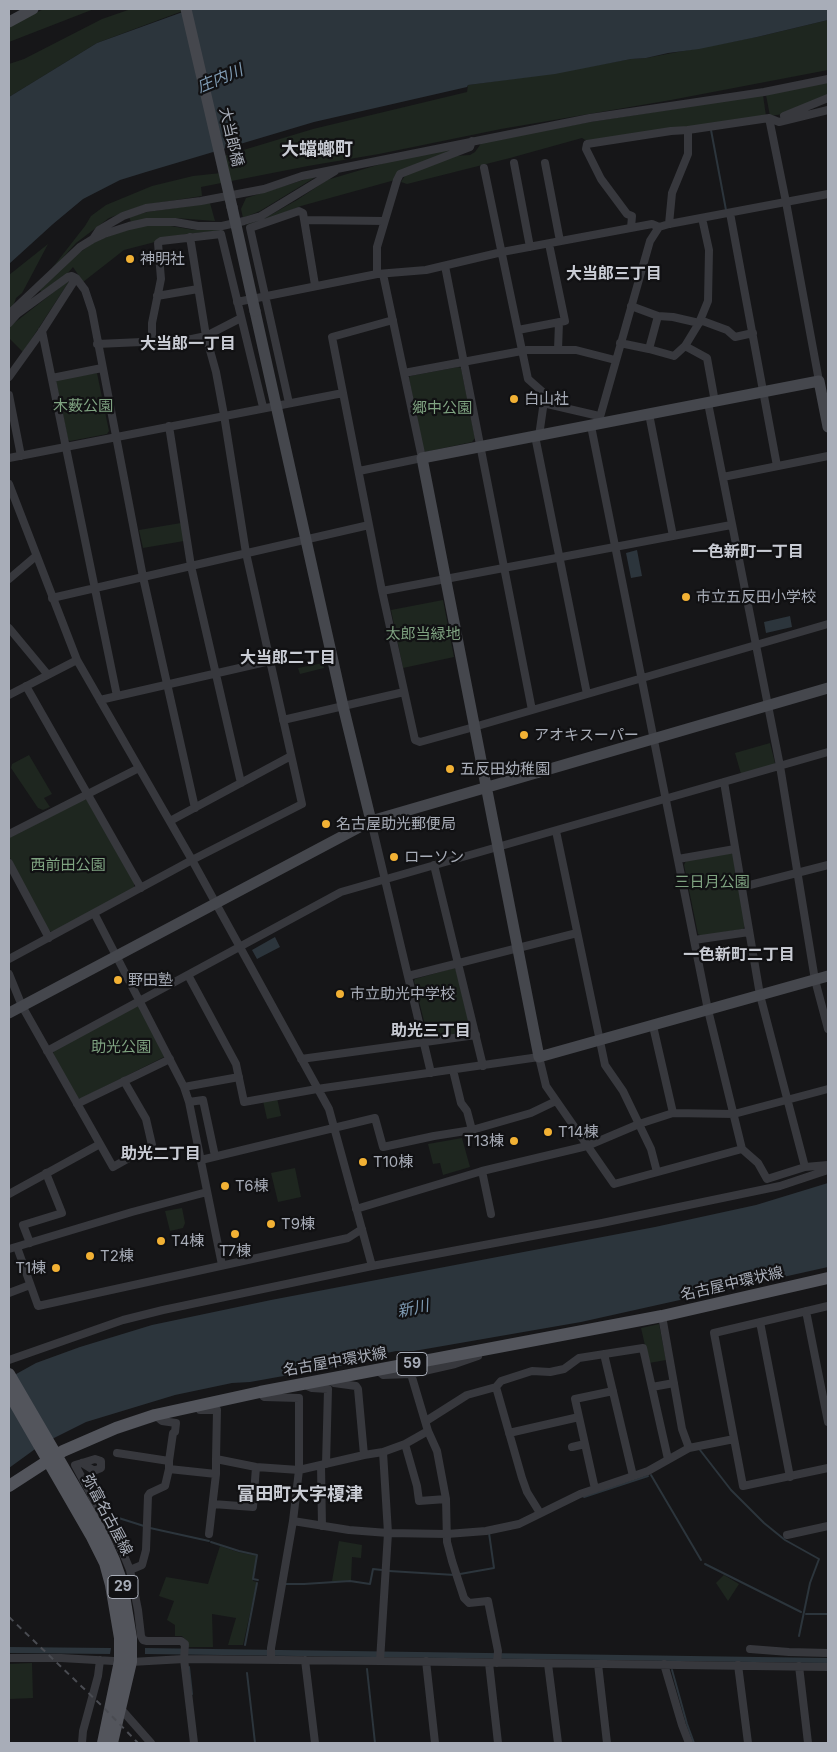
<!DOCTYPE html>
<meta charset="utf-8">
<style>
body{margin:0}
#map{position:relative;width:837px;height:1752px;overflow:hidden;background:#161618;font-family:Inter,sans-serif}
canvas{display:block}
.frame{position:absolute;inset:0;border:10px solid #a8adb8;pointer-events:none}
</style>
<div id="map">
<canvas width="837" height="1752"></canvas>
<div class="frame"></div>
</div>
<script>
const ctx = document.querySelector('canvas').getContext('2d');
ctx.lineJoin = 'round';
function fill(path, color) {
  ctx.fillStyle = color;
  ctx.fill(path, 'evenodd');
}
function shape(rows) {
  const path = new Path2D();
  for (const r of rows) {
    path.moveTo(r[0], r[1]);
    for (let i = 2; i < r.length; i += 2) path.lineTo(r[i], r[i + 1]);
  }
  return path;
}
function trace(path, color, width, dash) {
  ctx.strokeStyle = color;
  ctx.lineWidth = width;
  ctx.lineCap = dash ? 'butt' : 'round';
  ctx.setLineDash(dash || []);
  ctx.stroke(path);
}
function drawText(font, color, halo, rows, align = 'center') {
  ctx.font = font + ' Inter,"Noto Sans JP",sans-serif';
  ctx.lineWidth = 4.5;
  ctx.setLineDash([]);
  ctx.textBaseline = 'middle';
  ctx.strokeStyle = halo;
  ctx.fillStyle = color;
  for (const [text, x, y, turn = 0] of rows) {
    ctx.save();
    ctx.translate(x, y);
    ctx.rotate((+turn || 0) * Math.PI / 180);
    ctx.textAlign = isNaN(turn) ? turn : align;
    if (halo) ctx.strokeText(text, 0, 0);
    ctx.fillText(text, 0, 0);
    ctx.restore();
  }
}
fill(shape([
 [44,9,94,9,9,42,9,25],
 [131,9,188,9,97,43,9,97,9,64,24,59,102,19],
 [828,20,828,70,671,100,501,129,379,154,308,166,201,187,202,196,144,205,109,218,76,243,42,281,85,226,91,216,106,205,152,186,193,176,221,173,217,158,313,129,467,92,468,85,548,74,631,59,646,58,757,37],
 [828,82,828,96,783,114,770,116,766,95],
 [763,95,766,116,587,141,582,138,510,158,407,184,401,182,406,174,455,156,470,155,475,152,482,142,590,122],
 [466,145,395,180,301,206,247,228,246,225,267,217,297,200,327,180,391,161],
 [319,175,260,211,243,218,241,209,246,198],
 [210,203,215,221,175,218,146,219,131,222,129,217,147,212],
 [141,226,171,226,194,230,225,230,186,234,124,250,83,282,73,267,67,274,41,292,40,290,72,258,93,243,114,234],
 [48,244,29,280,22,293,16,298,13,307,9,310,9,275],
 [68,281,68,283,23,352,9,338,9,327],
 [458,367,461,368,475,438,472,442,425,452,423,449,409,378,410,376],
 [97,373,109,431,107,434,70,441,68,440,56,381,58,379],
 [181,523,184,541,143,548,139,530],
 [443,600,454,657,403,668,391,610],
 [323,663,324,668,300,674,298,668],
 [770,743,775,763,773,765,741,774,735,753],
 [29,755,52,794,44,798,50,807,43,810,38,808,11,768,12,764],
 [84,799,87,800,134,882,134,888,52,932,48,930,9,856,9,838],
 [731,853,733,855,745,926,743,929,701,936,698,934,684,865,686,861],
 [454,968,456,970,471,1031,469,1033,430,1039,428,1037,414,981,415,979],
 [137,1006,140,1007,165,1054,164,1057,82,1098,77,1098,53,1054,54,1050],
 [277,1098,281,1116,267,1119,263,1101],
 [462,1138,470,1167,443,1175,440,1163,433,1164,428,1144],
 [295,1168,301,1197,278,1202,271,1173],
 [182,1208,185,1223,183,1228,170,1231,165,1211],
 [659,1324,666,1360,649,1363,641,1328],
 [339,1541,362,1545,361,1558,352,1557,351,1581,332,1581],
 [220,1546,238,1552,257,1556,253,1581,257,1582,243,1645,228,1645,236,1618,212,1614,213,1647,187,1647,187,1641,182,1636,175,1636,175,1625,167,1620,174,1601,159,1596,166,1577,208,1584],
 [724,1575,739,1584,728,1601,716,1583],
 [32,1663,33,1698,9,1699,9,1664]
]), '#1e261f');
fill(shape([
 [191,9,828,9,828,20,757,37,699,49,668,53,646,58,631,59,555,74,468,85,467,87,314,122,146,172,120,180,83,199,53,224,9,264,9,97,97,43],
 [637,550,642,576,631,578,626,553],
 [790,616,792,627,766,633,764,622],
 [275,937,280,947,257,959,252,950],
 [828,1183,828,1267,581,1322,414,1351,396,1351,364,1358,356,1363,250,1382,232,1383,175,1395,86,1422,42,1444,9,1468,9,1378,36,1363,80,1347,152,1325,271,1300,655,1227,756,1205],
 [9,1647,111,1648,110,1654,9,1653],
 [145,1648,828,1658,828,1663,145,1654]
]), '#2c353c');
trace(shape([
 [711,130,726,210],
 [700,1450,731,1490,764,1523,785,1540,819,1559,810,1583,799,1636],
 [651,1475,701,1560],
 [584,1497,648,1476],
 [106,1514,144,1526],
 [150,1528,209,1541],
 [211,1542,239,1551,257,1555,253,1579,258,1580],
 [705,1564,801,1612],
 [389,1571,455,1575],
 [460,1574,494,1568,489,1533,490,1533],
 [284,1584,304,1584,350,1581,370,1584,373,1569,382,1570],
 [806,1614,828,1614],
 [245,1645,257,1583],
 [189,1667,192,1694],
 [367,1669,375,1743],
 [672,1670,687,1724,694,1743],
 [247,1673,255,1743]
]), '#2c353c', 2);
trace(shape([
 [784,116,828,98],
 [769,118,786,202,819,381],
 [514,163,530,247],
 [545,163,560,241],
 [484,168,528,379,545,394,539,436],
 [730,213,777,466],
 [305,220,384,221],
 [669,224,672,193,688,154,688,130,769,118,779,122,828,110],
 [631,228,632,216,627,214,601,179,586,149,587,144,671,131,688,130],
 [93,239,104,234,129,226,147,222,175,222,198,226,222,226,244,221,261,216,335,171],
 [445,266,532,710],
 [377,274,377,247,397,180,400,174,470,147,472,141],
 [157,296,198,289],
 [237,302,377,274,426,270,502,252,652,224,659,227],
 [631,306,658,316,673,317,699,323],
 [9,314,80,247,93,239,99,230,123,216,146,208,201,201,264,189,302,176,590,118,764,92,828,79],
 [17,314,68,277,72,276,76,278],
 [393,320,332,337,382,591,415,740,420,742,474,727,828,624],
 [700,320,727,330,735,337,753,333],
 [9,323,17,314,15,312],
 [518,330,565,321,549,244],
 [42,331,117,696],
 [152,342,152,323,161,279,158,243,161,241,221,234,263,407],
 [620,343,649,349,674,356,685,346,699,323,708,301,709,250,702,218],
 [97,344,187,340,206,336,241,318],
 [685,346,707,358,715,402],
 [649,349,658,316],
 [558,350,559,322],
 [404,373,527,350,576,350,615,360],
 [9,377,42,331,76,278,85,290,92,311,143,577,195,808],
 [52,378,102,368],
 [9,395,21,456],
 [289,403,250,228,299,211,303,213,315,285],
 [543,403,599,416],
 [708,403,780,766,815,980,828,1029],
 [649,414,673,536],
 [598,424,650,241,659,227,669,224,828,194],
 [169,426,191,566,241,783],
 [535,436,587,694],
 [9,458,343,393],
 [359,471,422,458,383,274],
 [723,477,828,456],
 [9,484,77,660,192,860,329,1109,372,1266],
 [9,579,36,556],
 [382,591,731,525],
 [52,598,369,525],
 [9,628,48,675],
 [26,686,141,888],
 [9,695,77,660],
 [100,700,270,661],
 [283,720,404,692],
 [724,782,760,995,805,1167,767,1179,758,1163,742,1149],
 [170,821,291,756],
 [371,821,431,1073],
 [556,831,605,1065,623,1091,651,1149,657,1172],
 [9,834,139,768],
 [678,859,735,849],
 [9,863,49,938],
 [434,865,483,1066],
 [742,887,828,865],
 [94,913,184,1087,189,1102,222,1265],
 [694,940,749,932],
 [9,959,192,860,302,804,246,553,224,415,216,372,206,336,190,237],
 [9,974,22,1006,113,1167,152,1145,146,1119,124,1081],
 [188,975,236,1064,244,1102,317,1089,539,1057,546,1086,614,1184,742,1149,708,1010,591,426],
 [408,976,577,933],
 [653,1026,673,1113],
 [47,1051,341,892,828,752],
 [301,1059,476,1035],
 [453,1070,461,1103,467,1111,472,1130],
 [184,1087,239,1077],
 [189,1102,203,1100,215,1156],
 [77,1104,170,1059],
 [201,1160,375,1118,383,1147,434,1136,472,1130,531,1113,556,1101],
 [805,1167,828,1165],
 [482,1171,491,1214],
 [9,1194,100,1144],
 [356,1209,482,1171,587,1146,639,1124,673,1113,734,1114,828,1089],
 [30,1243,23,1225,62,1213,46,1173],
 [17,1247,38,1306,348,1238,362,1229],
 [9,1249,132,1212,207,1192],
 [9,1293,30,1285],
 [828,1306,714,1333,743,1486,828,1468],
 [806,1311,828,1422],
 [662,1316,682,1429,689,1448],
 [760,1322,790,1477],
 [604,1354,633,1476],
 [9,1360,123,1320,163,1310,372,1266,602,1223,780,1186,828,1170],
 [377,1370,383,1375,411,1374,455,1364,478,1356],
 [411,1374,428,1431,437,1451,446,1499,447,1542,452,1561,464,1598,469,1603,488,1601,498,1651,497,1663],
 [331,1381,334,1383,356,1386,358,1389,364,1455],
 [305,1385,312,1388,328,1389,326,1464],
 [496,1387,522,1478,527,1492,540,1513],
 [652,1387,674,1383],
 [261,1394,264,1397,299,1398,299,1470,293,1521,271,1648,271,1660],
 [200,1410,217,1410,216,1459],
 [155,1415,162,1421,176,1423,175,1432,173,1433,169,1461,169,1469],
 [426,1421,467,1395,496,1387,501,1381,532,1371,550,1372,564,1369,579,1358,643,1348,668,1459],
 [509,1433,579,1417],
 [405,1444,417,1486,419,1501,446,1499],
 [572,1447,585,1444],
 [117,1453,169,1461],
 [82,1463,93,1470,96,1470,101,1468,101,1461,95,1459,82,1463,75,1465,123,1553,130,1570,138,1610,141,1636,143,1640,147,1641,181,1641,185,1644,184,1659,194,1743],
 [321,1465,322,1526],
 [595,1489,575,1399,613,1391],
 [213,1504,253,1507,256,1467],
 [293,1521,349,1530,388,1533,447,1534,486,1531,519,1524,580,1494,648,1471,689,1448,734,1439],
 [209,1534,216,1474],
 [787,1535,828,1526],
 [130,1570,142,1565,146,1550,148,1496,150,1493,165,1486,169,1469,216,1474,216,1459,256,1467,299,1470,364,1455,383,1452,405,1444,428,1431],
 [750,1649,789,1652,828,1653],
 [9,1658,61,1658,131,1662,184,1659,380,1661,828,1667],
 [305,1660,315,1743],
 [380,1661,388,1533,383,1452],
 [426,1661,435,1743],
 [489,1663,498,1743],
 [548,1664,558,1743],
 [598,1664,607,1743],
 [664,1664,682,1725,689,1743],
 [738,1665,748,1743],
 [799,1666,808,1743],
 [121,1709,151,1743],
 [82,1743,83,1731,98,1676,100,1660]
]), '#37383d', 8);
trace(shape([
 [186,9,232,207],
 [9,22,33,9],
 [255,311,343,706,371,821],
 [828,427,819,381,422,458,539,1057,828,976],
 [9,1013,371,821,828,688]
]), '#45474d', 11);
trace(shape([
 [9,1374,101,1532,114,1560,122,1583,131,1638,131,1662,112,1743],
 [9,1393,92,1537,105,1563,111,1585,120,1638,120,1661,103,1743],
 [9,1486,63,1451,116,1428,155,1415,260,1392,662,1316,828,1278]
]), '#53555c', 12);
trace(shape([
 [9,1617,101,1705,138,1743]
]), '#4a4c52', 2, [6, 5]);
trace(shape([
 [232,207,255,311]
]), '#45474d', 11);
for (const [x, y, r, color] of [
 [130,259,5,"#f2b134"],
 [514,399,5,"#f2b134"],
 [686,597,5,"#f2b134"],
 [524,735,5,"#f2b134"],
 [450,769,5,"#f2b134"],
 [326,824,5,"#f2b134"],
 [394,857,5,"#f2b134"],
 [118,980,5,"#f2b134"],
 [340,994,5,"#f2b134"],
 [548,1132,5,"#f2b134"],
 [514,1141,5,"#f2b134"],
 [363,1162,5,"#f2b134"],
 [225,1186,5,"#f2b134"],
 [271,1224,5,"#f2b134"],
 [235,1234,5,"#f2b134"],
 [161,1241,5,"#f2b134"],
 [90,1256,5,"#f2b134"],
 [56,1268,5,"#f2b134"]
]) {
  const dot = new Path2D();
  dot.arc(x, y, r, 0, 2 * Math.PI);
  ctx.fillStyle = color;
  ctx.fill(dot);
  trace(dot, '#111113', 2);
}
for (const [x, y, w] of [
 [412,1364,30],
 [123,1587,30]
]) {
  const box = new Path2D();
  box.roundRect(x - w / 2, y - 11.5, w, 23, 4);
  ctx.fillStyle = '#111113';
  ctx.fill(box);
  trace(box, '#a8adb8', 1);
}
drawText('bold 14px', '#a8adb8', null, [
 ["59",412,1364],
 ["29",123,1587]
]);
drawText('15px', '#a8adb8', '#111113', [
 ["大当郎橋",231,137,77],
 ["名古屋中環状線",732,1284,-13],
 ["名古屋中環状線",335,1362,-10],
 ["弥富名古屋線",107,1515,62]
]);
drawText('15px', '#a8adb8', '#111113', [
 ["神明社",140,259],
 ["白山社",524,399],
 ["市立五反田小学校",696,597],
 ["アオキスーパー",534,735],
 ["五反田幼稚園",460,769],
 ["名古屋助光郵便局",336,824],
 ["ローソン",404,857],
 ["野田塾",128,980],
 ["市立助光中学校",350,994],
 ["T14棟",558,1132],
 ["T13棟",504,1141,"right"],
 ["T10棟",373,1162],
 ["T6棟",235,1186],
 ["T9棟",281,1224],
 ["T4棟",171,1241],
 ["T7棟",235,1251,"center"],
 ["T2棟",100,1256],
 ["T1棟",46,1268,"right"]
], 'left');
drawText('15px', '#7fa381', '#111113', [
 ["木薮公園",83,406],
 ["郷中公園",442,408],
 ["太郎当緑地",423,634],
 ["西前田公園",68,865],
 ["三日月公園",712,882],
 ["助光公園",121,1047]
]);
drawText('italic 16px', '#7f9bb3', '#111113', [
 ["庄内川",220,79,-23],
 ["新川",413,1309,-12]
]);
drawText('bold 16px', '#c9ccd4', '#111113', [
 ["大当郎三丁目",614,274],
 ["大当郎一丁目",188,344],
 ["一色新町一丁目",748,552],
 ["大当郎二丁目",288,658],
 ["一色新町二丁目",739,955],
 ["助光三丁目",431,1031],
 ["助光二丁目",161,1154]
]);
drawText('bold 18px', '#c9ccd4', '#111113', [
 ["大蟷螂町",317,150],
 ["富田町大字榎津",300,1495]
]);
</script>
